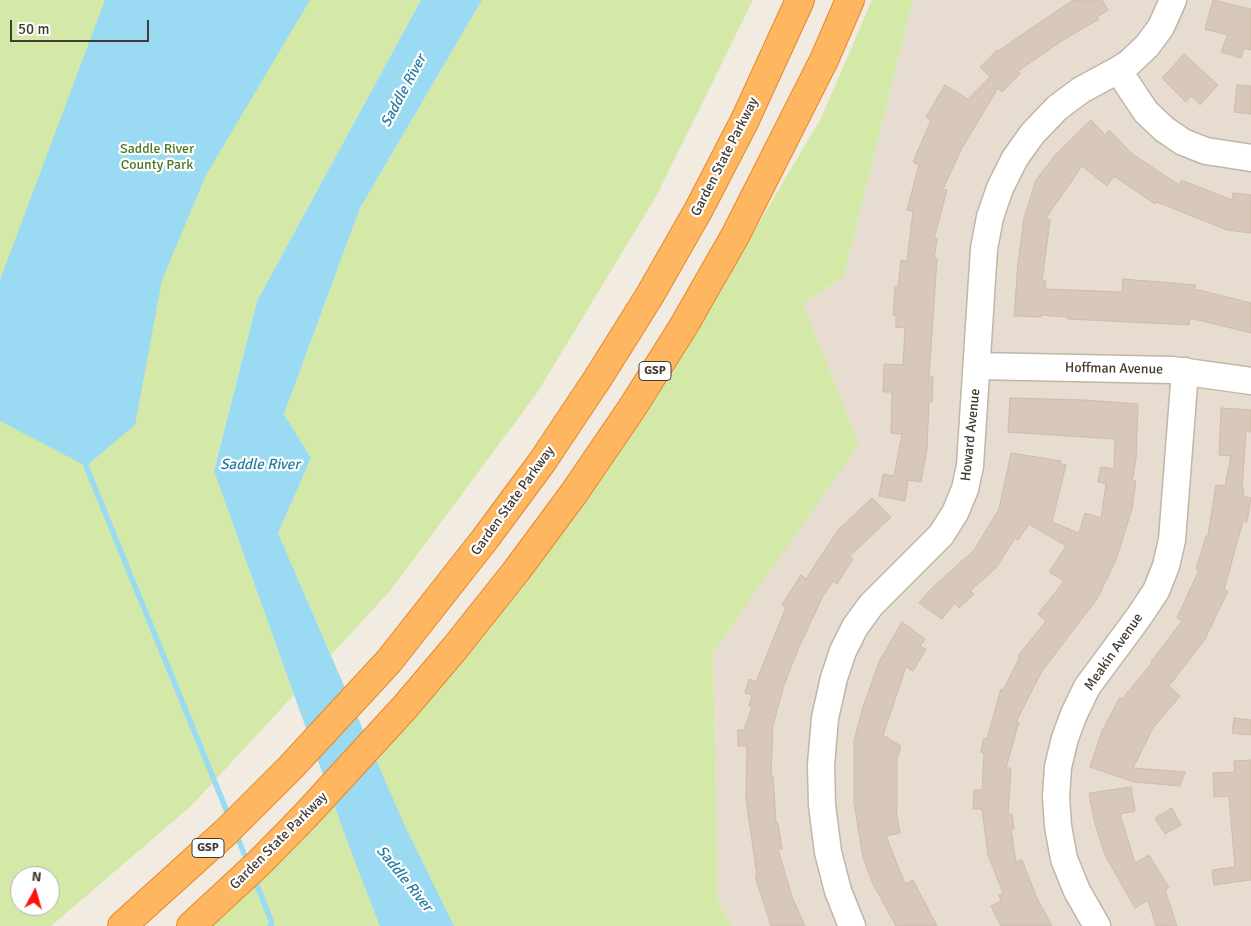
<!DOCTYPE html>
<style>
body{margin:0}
#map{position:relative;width:1251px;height:926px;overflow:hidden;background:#f2ebe2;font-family:Signika,sans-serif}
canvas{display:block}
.north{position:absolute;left:10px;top:866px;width:50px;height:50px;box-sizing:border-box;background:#fff;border:1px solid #b4b1ad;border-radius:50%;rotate:6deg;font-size:14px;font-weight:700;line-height:20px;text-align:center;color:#443b32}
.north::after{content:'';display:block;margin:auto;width:18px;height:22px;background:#ff120c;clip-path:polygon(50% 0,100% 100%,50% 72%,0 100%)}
.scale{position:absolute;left:10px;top:20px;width:139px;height:22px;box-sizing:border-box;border:2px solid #443b32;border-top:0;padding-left:6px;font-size:15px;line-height:18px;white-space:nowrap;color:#443b32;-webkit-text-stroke:4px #fff;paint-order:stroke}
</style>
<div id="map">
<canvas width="1251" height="926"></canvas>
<div class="north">N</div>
<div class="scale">50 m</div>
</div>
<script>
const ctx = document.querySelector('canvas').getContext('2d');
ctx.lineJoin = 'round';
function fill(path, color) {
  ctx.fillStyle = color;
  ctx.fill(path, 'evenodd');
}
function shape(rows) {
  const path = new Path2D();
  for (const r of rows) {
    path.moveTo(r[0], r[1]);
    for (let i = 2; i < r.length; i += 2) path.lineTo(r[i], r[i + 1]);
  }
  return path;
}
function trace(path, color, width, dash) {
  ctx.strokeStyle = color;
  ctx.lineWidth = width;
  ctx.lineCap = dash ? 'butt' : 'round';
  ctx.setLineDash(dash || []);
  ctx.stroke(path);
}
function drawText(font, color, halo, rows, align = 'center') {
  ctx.font = font + ' Signika,sans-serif';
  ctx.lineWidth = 4.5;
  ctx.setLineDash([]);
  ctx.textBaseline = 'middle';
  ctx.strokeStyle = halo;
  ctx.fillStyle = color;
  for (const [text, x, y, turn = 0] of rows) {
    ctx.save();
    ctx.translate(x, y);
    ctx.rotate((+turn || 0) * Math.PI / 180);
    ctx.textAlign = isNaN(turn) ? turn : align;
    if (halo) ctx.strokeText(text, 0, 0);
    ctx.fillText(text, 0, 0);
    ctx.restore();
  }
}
fill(shape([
 [913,0,1251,0,1251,926,732,926,718,900,713,653,858,444,803,304,844,276]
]), '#e6dcd0');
fill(shape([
 [0,0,421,0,257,301,214,470,294,695,190,807,51,926,0,926],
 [20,876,50,876,50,906,20,906],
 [482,0,753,0,657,195,537,393,390,591,331,655,278,533,311,458,284,414,360,208],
 [872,0,913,0,844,276,803,304,859,444,713,653,718,900,732,926,202,926,279,863,406,726,736,262,821,118]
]), '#d4e9a8');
fill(shape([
 [105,0,310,0,206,175,162,280,135,425,86,466,0,421,0,280],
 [421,0,482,0,360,208,284,414,311,458,278,533,403,822,454,926,380,926,355,862,294,695,214,471,257,301]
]), '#9adaf3');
trace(shape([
 [86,466,230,819],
 [236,834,248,863],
 [254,878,272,923,270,926]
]), '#9adaf3', 5.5);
const building = shape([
 [1073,0,1102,0,1108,10,1097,17,1099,19,1063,40,1018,71,1020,74,1002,92,998,88,962,148,943,189,947,190,934,239,937,239,934,259,937,259,929,377,933,377,932,402,929,402,927,448,921,482,908,480,905,501,879,496,883,474,894,476,902,434,891,433,892,392,883,392,884,364,903,365,905,328,896,327,896,315,893,315,895,287,898,287,901,260,907,261,913,211,907,210,919,165,913,162,931,120,926,117,945,85,968,99,990,77,980,67,997,50,998,51,1073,0],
 [1213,0,1251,9,1251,50,1244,48,1241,58,1221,52,1228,35,1205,29,1213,0],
 [1184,54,1218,85,1200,105,1191,96,1186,102,1162,78,1184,54],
 [1237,85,1251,86,1251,114,1234,112,1237,85],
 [1091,120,1105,135,1109,130,1131,153,1179,185,1181,180,1232,200,1233,193,1251,195,1251,233,1227,230,1157,202,1155,204,1114,176,1107,186,1082,166,1046,218,1050,220,1042,281,1046,281,1045,289,1122,292,1123,279,1196,285,1195,289,1251,303,1251,333,1190,318,1189,325,1068,319,1068,317,1041,315,1041,317,1014,316,1018,263,1024,218,1036,180,1055,155,1091,120],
 [1010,398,1084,400,1138,404,1136,459,1132,481,1136,481,1132,509,1116,560,1097,599,1042,671,1016,722,1019,722,1006,768,1011,768,1008,814,1012,814,1014,829,1011,829,1016,862,1022,860,1036,896,1052,926,1001,926,991,906,1001,901,999,895,1003,893,988,855,982,809,973,809,974,790,982,790,984,753,981,752,984,738,987,739,1001,689,1003,690,1020,657,1018,656,1046,621,1038,614,1064,581,1049,572,1066,546,1029,524,1018,540,1015,538,996,568,970,591,974,594,959,608,955,603,942,619,919,603,931,589,974,550,999,509,1011,453,1061,461,1061,464,1066,465,1052,522,1079,533,1085,513,1101,518,1106,484,1098,482,1101,467,1114,469,1115,439,1008,432,1010,398],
 [1221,408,1251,410,1251,432,1246,431,1242,489,1244,489,1243,496,1251,498,1247,522,1243,521,1224,590,1228,591,1205,639,1169,686,1180,696,1153,728,1133,768,1185,772,1180,786,1134,782,1090,767,1102,731,1120,697,1122,699,1152,663,1151,662,1182,621,1177,618,1199,570,1196,569,1206,536,1208,536,1216,485,1225,486,1231,456,1219,455,1221,408],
 [872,498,891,517,849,557,853,559,837,584,833,581,823,596,799,647,784,685,773,725,771,777,773,776,776,823,778,823,782,849,778,849,792,897,805,926,771,926,755,876,757,875,746,799,747,746,738,746,738,730,744,730,752,707,749,706,752,695,745,693,749,679,756,682,786,607,782,605,801,575,806,579,838,530,872,498],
 [902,622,925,639,920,646,926,649,913,671,906,667,883,735,901,746,897,759,897,810,896,810,900,833,886,836,905,884,913,880,937,926,896,926,873,884,863,858,854,802,854,741,862,710,879,662,902,622],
 [1234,718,1251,720,1251,735,1232,733,1234,718],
 [1251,760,1251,880,1214,885,1212,870,1235,867,1229,796,1214,797,1213,773,1235,772,1234,761,1251,760],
 [1131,787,1135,811,1120,814,1135,863,1149,855,1169,888,1165,890,1177,926,1156,926,1148,900,1135,908,1105,855,1094,820,1089,793,1131,787],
 [1172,808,1181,825,1165,834,1155,818,1172,808]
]);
fill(building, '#d7c8ba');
trace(building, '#cfbcaa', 1);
const minor = shape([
 [1118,70,1146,112,1164,129,1183,142,1206,151,1251,158],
 [977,366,1172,370,1251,381],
 [852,926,838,891,828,852,822,805,821,765,825,718,834,678,843,651,855,627,871,605,941,535,955,513,965,489,970,466,984,249,990,217,1000,188,1015,158,1033,133,1057,108,1081,90,1118,70,1129,63,1147,46,1161,27,1173,0],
 [1097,926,1077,891,1064,859,1058,826,1056,797,1058,767,1065,738,1074,714,1087,687,1138,618,1156,591,1166,566,1172,540,1185,371]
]);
const highway = shape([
 [122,926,226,832,291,767,389,661,485,539,542,462,598,378,650,295,699,209,745,120,800,0],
 [191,926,259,863,306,815,405,707,455,648,517,570,574,493,632,408,683,327,735,236,824,60,850,0]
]);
trace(minor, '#c1b5a7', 29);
trace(highway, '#e4882a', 30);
trace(minor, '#fff', 26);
trace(highway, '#ffb660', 28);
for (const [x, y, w] of [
 [655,371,32],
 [208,848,32]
]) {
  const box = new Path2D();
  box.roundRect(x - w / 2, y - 9.5, w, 19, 4);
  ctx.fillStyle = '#fff';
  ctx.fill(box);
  trace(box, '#443b32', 1);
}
drawText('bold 12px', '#443b32', null, [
 ["GSP",655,371],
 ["GSP",208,848]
]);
drawText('14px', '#4e7724', '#fff', [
 ["Saddle River",157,149],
 ["County Park",157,165]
]);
drawText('14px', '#443b32', '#fff', [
 ["Garden State Parkway",725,157,-63],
 ["Hoffman Avenue",1114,369,1],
 ["Howard Avenue",971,435,-84],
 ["Garden State Parkway",513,501,-54],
 ["Meakin Avenue",1114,652,-55],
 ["Garden State Parkway",279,841,-45]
]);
drawText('italic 15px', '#267ea3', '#fff', [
 ["Saddle River",404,91,-62],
 ["Saddle River",260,465],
 ["Saddle River",404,879,51]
]);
</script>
